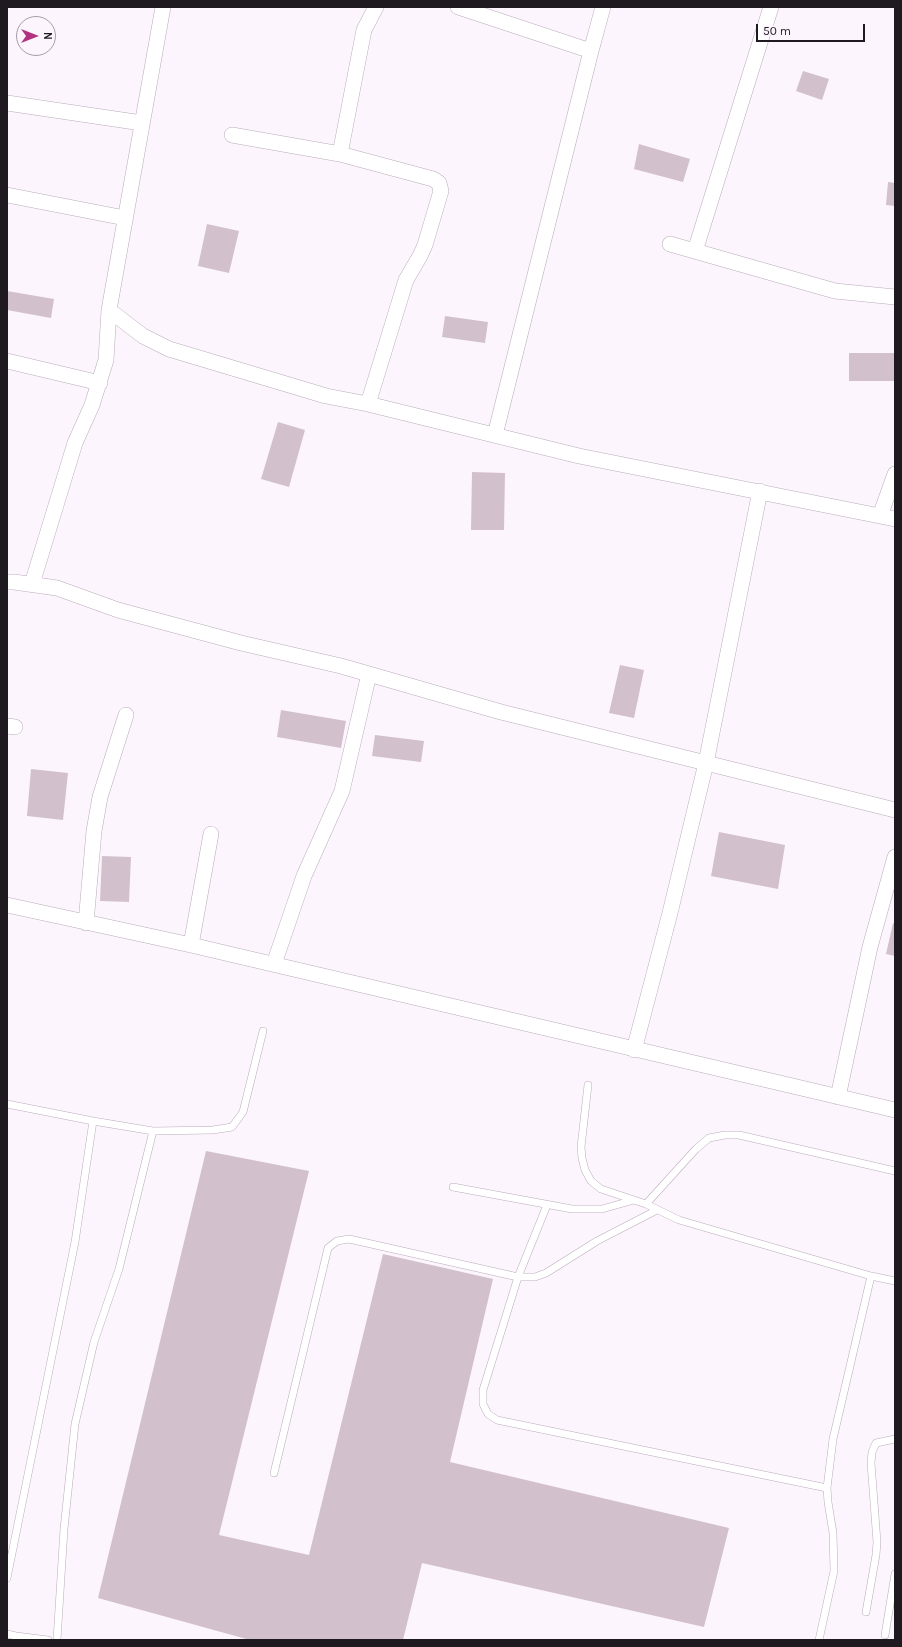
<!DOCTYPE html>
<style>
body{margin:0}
#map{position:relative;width:902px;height:1647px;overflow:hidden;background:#fdf5fe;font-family:Karla,sans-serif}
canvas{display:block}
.frame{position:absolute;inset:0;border:8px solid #1f1a1f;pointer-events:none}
.north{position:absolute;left:16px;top:16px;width:40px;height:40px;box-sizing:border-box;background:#fdf5fe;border:1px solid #a49da5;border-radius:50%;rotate:90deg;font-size:11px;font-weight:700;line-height:16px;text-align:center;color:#1f1a1f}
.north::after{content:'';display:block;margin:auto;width:14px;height:18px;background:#b2327f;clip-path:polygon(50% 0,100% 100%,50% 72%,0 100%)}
.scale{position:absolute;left:756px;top:24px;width:109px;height:18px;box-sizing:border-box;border:2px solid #1f1a1f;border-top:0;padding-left:5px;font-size:12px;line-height:14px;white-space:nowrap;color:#1f1a1f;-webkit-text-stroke:3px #fdf5fe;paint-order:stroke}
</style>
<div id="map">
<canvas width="902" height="1647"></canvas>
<div class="frame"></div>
<div class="north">N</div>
<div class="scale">50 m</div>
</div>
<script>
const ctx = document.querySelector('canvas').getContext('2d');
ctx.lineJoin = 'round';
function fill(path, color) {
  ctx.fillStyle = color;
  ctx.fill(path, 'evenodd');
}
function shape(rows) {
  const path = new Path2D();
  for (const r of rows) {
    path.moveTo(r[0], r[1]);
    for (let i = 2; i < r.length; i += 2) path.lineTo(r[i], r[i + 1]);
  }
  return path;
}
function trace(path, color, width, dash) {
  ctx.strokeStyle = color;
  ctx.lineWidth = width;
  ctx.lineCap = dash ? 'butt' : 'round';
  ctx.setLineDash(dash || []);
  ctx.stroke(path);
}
fill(shape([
 [803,71,829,79,822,100,796,91],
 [639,144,690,159,683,182,634,169],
 [888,182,895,183,895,206,886,205],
 [207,224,239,231,229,273,198,266],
 [7,291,54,299,51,318,7,310],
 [445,316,488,322,485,343,442,337],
 [849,353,895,353,895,381,849,381],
 [278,422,305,430,289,487,261,479],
 [472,472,505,473,504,530,471,530],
 [620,665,644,670,634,718,609,713],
 [281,710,346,721,341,748,277,737],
 [375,735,424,741,421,762,372,756],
 [31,769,68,773,63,820,27,816],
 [719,832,785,845,778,889,711,876],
 [102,856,131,857,129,902,100,901],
 [893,923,895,924,895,956,886,954],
 [206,1151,309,1171,219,1535,309,1555,383,1254,493,1279,450,1462,729,1528,704,1627,422,1563,403,1640,250,1640,98,1598]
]), '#d2c1cd');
const service = shape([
 [588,1085,581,1147,582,1158,585,1170,591,1181,601,1189,646,1204,679,1220,871,1276,895,1281],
 [7,1104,93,1121,153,1131,213,1130,232,1127,243,1112,263,1031],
 [453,1187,572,1209,602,1209,634,1200],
 [646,1204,696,1149,709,1138,725,1135,739,1135,895,1171],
 [547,1205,518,1277,483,1390,483,1404,488,1414,497,1420,827,1488],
 [274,1473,328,1248,337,1241,349,1239,518,1277,535,1277,546,1273,597,1241,657,1210],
 [7,1578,75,1242,93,1121],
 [866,1612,876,1555,877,1542,871,1463,872,1452,876,1443,895,1439],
 [7,1634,16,1636,48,1640],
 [885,1635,895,1574],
 [57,1640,64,1529,75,1424,94,1342,119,1269,153,1131],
 [819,1640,834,1571,833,1533,828,1502,827,1488,833,1439,871,1276]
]);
const minor = shape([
 [458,7,591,51],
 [7,103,142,123],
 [232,135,340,154,433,179,439,183,441,191,425,245,420,256,406,280,368,404],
 [340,154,364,30,376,7],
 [7,195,125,218],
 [670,244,835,291,895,297],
 [695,251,771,7],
 [109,310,143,336,169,349,326,396,368,404,579,456,895,519],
 [7,361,100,383],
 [495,435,591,51,603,7],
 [880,516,895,474],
 [7,582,14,582,57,588,118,610,241,643,341,666,501,712,895,810],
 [32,584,75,443,92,405,106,360,109,310,163,7],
 [7,726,15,727],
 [7,905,191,945,895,1110],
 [86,923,94,831,100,797,126,715],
 [191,945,211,834],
 [274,964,304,876,342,791,369,674],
 [634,1050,670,913,706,763,760,491],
 [838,1097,870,947,895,857]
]);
trace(service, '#b9acba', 8);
trace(minor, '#b9acba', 16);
trace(service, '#fff', 7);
trace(minor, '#fff', 15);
</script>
